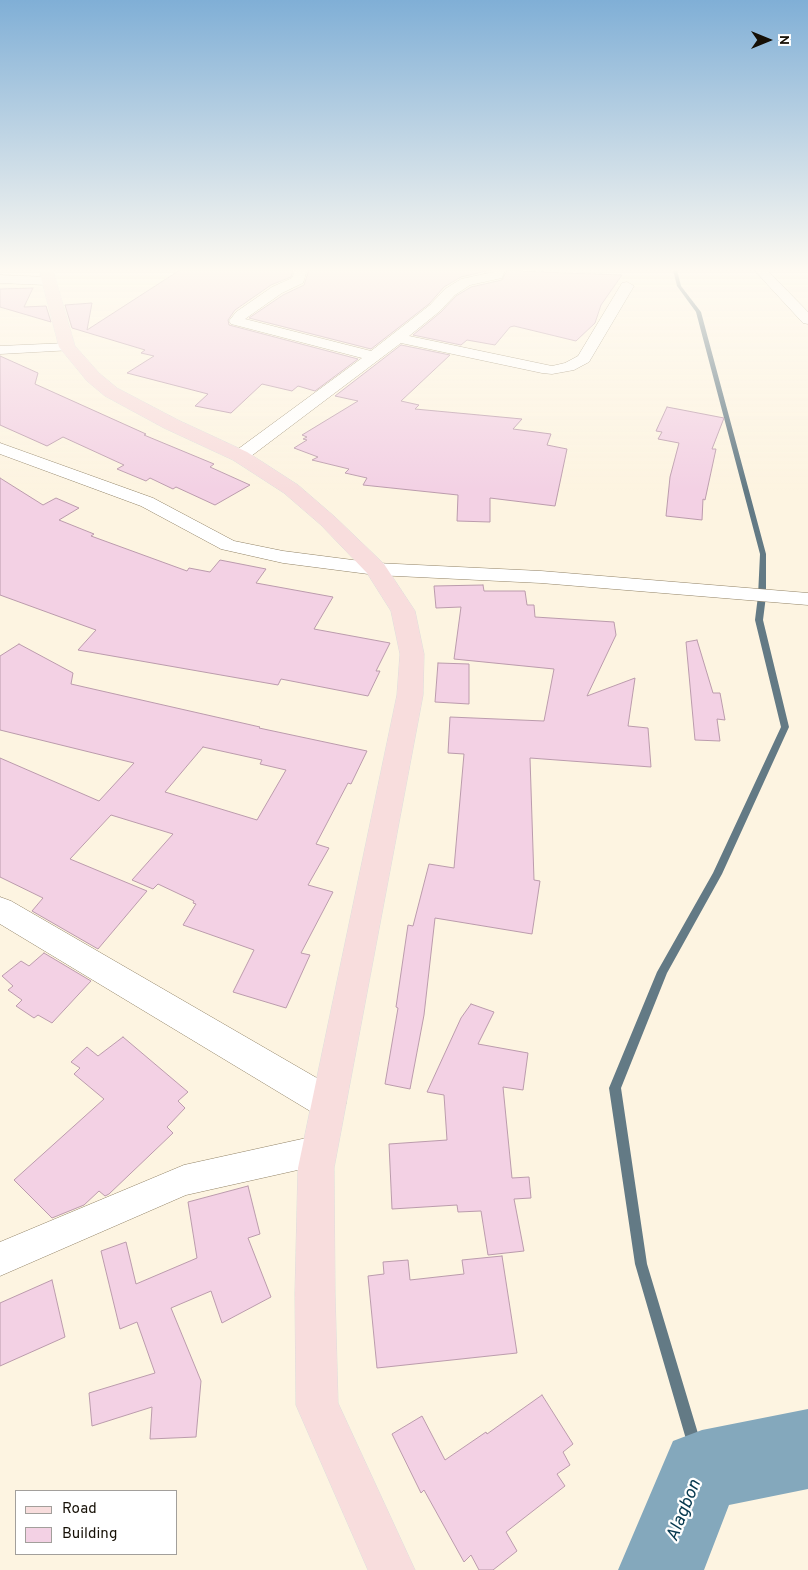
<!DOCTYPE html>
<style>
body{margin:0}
#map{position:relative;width:808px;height:1570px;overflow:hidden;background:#fdf4e1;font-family:Overpass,sans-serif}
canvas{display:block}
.legend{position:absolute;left:15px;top:1490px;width:162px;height:65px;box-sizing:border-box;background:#fff;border:1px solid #a29f9b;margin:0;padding:6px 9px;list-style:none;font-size:15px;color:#161006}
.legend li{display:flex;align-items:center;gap:10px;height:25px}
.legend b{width:25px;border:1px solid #a29f9b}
.north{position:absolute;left:743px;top:15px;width:50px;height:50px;-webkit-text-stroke:4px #fff;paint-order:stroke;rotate:90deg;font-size:14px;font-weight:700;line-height:20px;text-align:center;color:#161006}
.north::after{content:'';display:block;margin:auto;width:18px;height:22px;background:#161006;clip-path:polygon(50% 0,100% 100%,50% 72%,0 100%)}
</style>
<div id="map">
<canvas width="808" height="1570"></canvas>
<ul class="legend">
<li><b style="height:6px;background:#f8dddd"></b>Road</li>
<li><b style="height:14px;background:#f3d1e4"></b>Building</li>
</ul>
<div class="north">N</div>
</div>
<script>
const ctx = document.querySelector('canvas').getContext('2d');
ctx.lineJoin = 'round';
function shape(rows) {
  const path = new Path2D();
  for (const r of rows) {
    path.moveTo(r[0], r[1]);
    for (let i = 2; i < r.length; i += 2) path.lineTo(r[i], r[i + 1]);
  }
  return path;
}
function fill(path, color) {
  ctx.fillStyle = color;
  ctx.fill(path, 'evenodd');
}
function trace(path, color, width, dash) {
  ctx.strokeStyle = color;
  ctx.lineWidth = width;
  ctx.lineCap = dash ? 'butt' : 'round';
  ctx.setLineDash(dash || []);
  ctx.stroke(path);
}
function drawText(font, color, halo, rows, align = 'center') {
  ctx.font = font + ' Overpass,sans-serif';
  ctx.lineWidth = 4.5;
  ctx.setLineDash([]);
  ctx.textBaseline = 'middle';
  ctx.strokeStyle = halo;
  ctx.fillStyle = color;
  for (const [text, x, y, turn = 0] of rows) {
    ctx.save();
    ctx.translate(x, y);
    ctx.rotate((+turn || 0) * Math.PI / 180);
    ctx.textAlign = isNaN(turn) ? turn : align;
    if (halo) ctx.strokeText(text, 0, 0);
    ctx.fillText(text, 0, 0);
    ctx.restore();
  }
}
fill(shape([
 [673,270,677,270,681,286,701,312,766,554,766,596,763,620,789,727,722,874,667,973,621,1088,647,1264,709,1470,707,1475,702,1477,697,1475,695,1470,635,1264,609,1088,657,972,713,873,781,727,755,620,758,596,760,554,696,312,677,286,673,270]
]), '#637a85');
fill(shape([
 [808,1409,808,1489,729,1505,704,1570,618,1570,673,1441,702,1430,808,1409]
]), '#84a8bc');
const building = shape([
 [180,270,293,270,291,277,271,285,235,310,228,320,229,325,358,359,315,391,298,386,292,391,262,384,231,413,195,406,208,394,127,373,154,356,141,353,145,350,72,328,65,305,92,303,87,330,180,270],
 [309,270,491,270,461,277,444,287,429,304,371,349,249,318,283,295,304,285,309,270],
 [507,270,540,272,622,275,601,305,595,323,576,341,514,326,510,327,495,345,467,340,461,345,413,335,441,312,456,296,471,287,502,280,507,270],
 [33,288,24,307,46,306,51,322,0,307,0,289,33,288],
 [401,345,450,355,401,401,419,405,415,409,522,419,513,429,551,434,547,445,567,449,555,506,490,498,490,522,457,521,458,495,363,485,367,478,345,473,349,469,312,460,318,457,294,448,307,440,303,439,307,437,302,435,358,401,335,396,401,345],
 [0,356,38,373,35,384,146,434,144,435,214,464,210,467,250,485,215,505,176,487,173,489,150,478,146,481,117,469,124,465,63,437,47,446,0,425,0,356],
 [667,407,724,418,712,449,716,449,705,500,703,499,702,520,666,516,670,477,679,443,658,439,662,432,656,431,667,407],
 [0,478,43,505,56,498,79,508,59,520,94,534,91,536,187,571,189,568,210,572,220,560,266,569,256,583,333,597,314,629,390,643,376,671,380,671,368,696,281,679,278,685,78,650,96,630,0,595,0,478],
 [483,585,484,591,525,591,527,605,534,605,535,617,614,622,616,635,587,696,635,678,628,726,648,728,651,767,530,758,534,880,540,881,532,934,435,918,424,1015,410,1089,385,1084,398,1008,396,1007,408,925,413,926,429,864,454,868,464,754,448,753,450,717,544,721,554,669,454,659,461,607,436,608,434,586,483,585],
 [697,640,713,693,720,693,725,720,717,719,720,741,695,740,686,642,697,640],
 [19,644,73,673,71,684,260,727,259,728,367,751,351,784,348,783,316,844,329,848,308,885,333,892,301,953,310,955,286,1008,233,992,254,950,183,925,196,904,193,903,194,901,158,884,153,889,132,880,173,834,111,815,70,859,147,891,98,949,32,911,43,898,0,877,0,758,99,801,134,763,0,730,0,656,19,644],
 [203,747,262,760,260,764,286,770,257,820,165,792,203,747],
 [438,663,469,664,469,704,435,702,438,663],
 [44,953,91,981,52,1023,38,1015,34,1018,16,1006,22,1000,8,990,13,986,2,976,21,961,29,966,44,953],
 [471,1004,494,1012,478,1044,528,1053,523,1090,503,1087,512,1178,529,1177,531,1198,514,1199,524,1251,488,1255,481,1211,458,1212,457,1205,392,1209,389,1144,447,1140,444,1095,427,1092,461,1018,471,1004],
 [123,1037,188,1092,178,1101,185,1108,167,1127,173,1133,109,1194,105,1196,99,1191,84,1205,52,1218,14,1180,104,1099,74,1074,80,1068,71,1062,87,1047,98,1056,123,1037],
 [248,1186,260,1234,248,1238,271,1297,222,1323,211,1291,171,1308,201,1381,196,1437,150,1439,152,1407,92,1426,89,1393,155,1373,137,1322,120,1329,101,1251,126,1242,136,1284,197,1258,188,1202,248,1186],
 [502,1256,517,1353,377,1368,368,1276,384,1274,383,1262,408,1260,410,1280,464,1274,462,1260,502,1256],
 [52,1280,65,1337,0,1366,0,1303,52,1280],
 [542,1395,573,1444,563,1452,570,1465,557,1474,565,1486,506,1532,517,1551,493,1570,479,1570,471,1555,464,1562,424,1490,421,1493,392,1434,422,1416,445,1460,486,1432,487,1434,542,1395]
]);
fill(building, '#f3d1e4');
trace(building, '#bb9bac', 1);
const minor = shape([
 [295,270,307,270,303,283,282,293,245,319,371,351,430,305,445,289,461,279,493,272,493,270,505,270,502,278,470,285,455,295,440,311,409,336,552,366,565,363,578,356,622,283,627,282,634,286,589,362,574,370,552,374,542,373,401,343,246,460,234,460,232,456,234,452,362,358,231,324,229,321,236,312,272,287,292,278,295,270],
 [754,270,767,270,808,312,808,324,803,323,754,270],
 [0,275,47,277,53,281,47,285,0,283,0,275],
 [67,343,72,344,74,347,72,350,0,354,0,346,67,343],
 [0,443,153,498,234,541,283,551,376,563,541,571,808,593,808,605,541,583,376,575,283,563,221,549,141,506,0,454,0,443],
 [320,1135,331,1140,336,1150,331,1160,320,1165,186,1195,0,1276,0,1242,184,1165,320,1135]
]);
const tertiary = shape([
 [0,897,11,901,341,1092,346,1103,341,1114,328,1119,315,1114,0,924,0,897]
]);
const primary = shape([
 [39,270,53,270,75,346,99,373,117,388,178,420,247,452,298,485,335,517,384,564,415,611,424,654,423,695,334,1168,335,1293,338,1403,415,1570,368,1570,296,1405,295,1293,298,1168,397,695,400,654,391,611,367,573,321,525,284,493,233,460,164,428,105,396,87,381,59,347,39,270]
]);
trace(minor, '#928367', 1);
trace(tertiary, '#928367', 1);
trace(primary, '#dededc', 1);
fill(minor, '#fff');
fill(tertiary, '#fff');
fill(primary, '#f8dddd');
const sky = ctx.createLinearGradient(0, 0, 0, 490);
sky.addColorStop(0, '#80afd6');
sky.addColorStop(0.55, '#fefaf2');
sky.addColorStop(1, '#fefaf200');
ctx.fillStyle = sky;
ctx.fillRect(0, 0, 808, 490);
drawText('italic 18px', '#05384e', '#fff', [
 ["Alagbon",685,1511,-68]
]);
</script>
